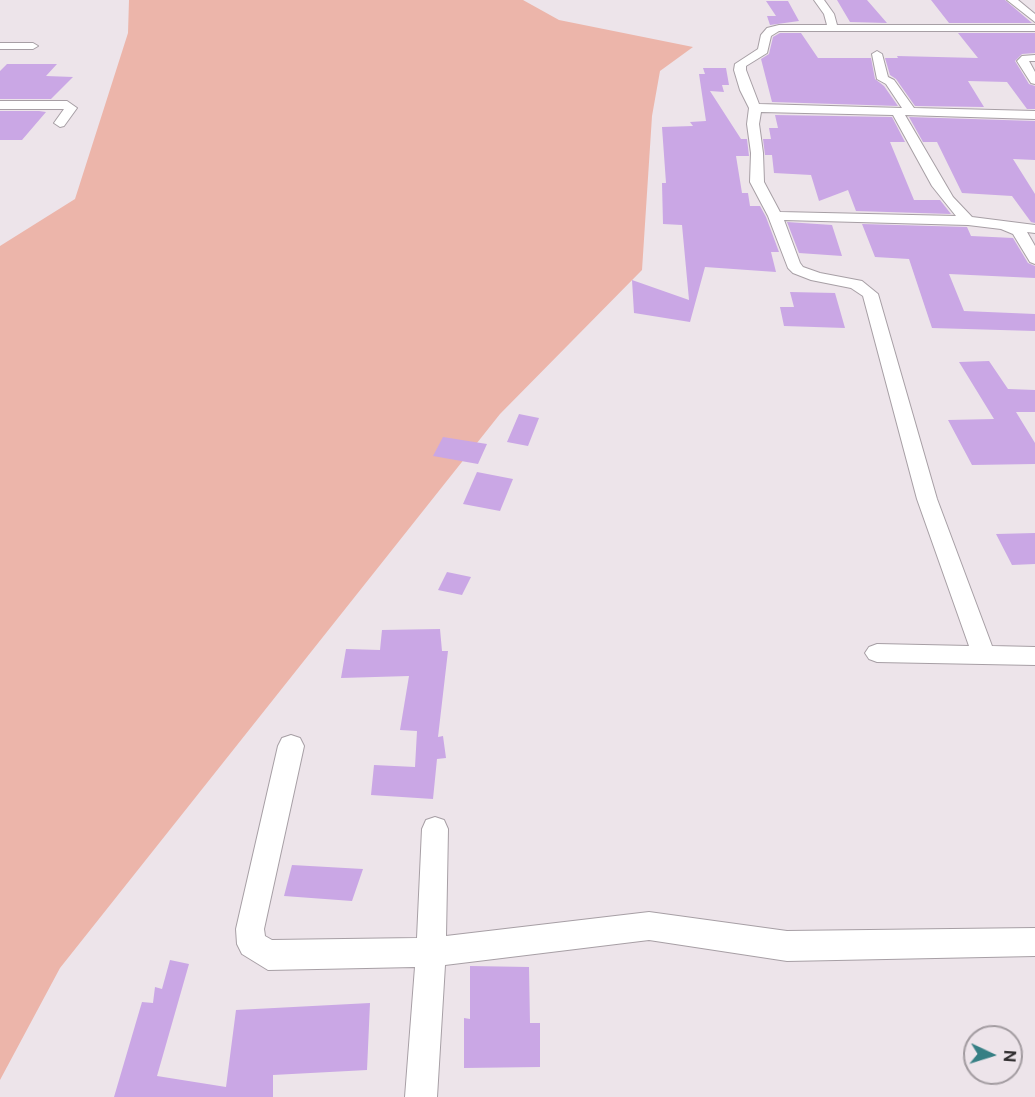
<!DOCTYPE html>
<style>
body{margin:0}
#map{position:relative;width:1035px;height:1097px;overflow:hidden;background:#ede4ea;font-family:"Public Sans",sans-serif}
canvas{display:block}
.north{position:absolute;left:963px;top:1025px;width:60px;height:60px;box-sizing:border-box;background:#ede4ea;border:2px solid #a29ba0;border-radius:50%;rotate:94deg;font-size:16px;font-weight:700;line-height:24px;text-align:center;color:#312e30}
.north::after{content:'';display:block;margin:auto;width:21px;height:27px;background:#367f84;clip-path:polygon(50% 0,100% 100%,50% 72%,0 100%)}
</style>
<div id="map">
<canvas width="1035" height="1097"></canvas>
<div class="north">N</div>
</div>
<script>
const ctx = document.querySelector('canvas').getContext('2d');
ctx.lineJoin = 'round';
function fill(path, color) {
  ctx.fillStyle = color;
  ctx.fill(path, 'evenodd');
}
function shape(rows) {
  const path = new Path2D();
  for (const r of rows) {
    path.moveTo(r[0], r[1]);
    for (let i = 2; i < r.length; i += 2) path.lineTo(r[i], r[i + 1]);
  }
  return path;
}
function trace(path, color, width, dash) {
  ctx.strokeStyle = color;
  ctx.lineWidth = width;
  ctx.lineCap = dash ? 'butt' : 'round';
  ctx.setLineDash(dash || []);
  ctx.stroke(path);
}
fill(shape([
 [129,0,523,0,559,20,693,47,660,71,652,116,642,270,500,414,60,968,0,1080,0,246,75,199,128,33]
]), '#ecb5aa');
fill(shape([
 [837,0,867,0,887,23,850,22],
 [931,0,1005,0,1032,23,949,23],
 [766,1,788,1,799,21,770,25,767,16,776,16],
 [780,33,801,33,818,58,871,58,875,79,884,86,898,106,772,102,761,59,769,54,773,37],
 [958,33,1035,33,1035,53,1022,54,1015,61,1029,84,1035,86,1035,109,1027,109,1007,82,968,81,984,107,915,106,896,79,890,75,885,58,898,58,897,56,978,58],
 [7,64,57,64,46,76,73,77,51,99,0,99,0,71],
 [703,68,726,68,729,85,722,85,724,92,710,91,741,139,747,139,749,156,736,156,742,193,748,193,750,206,760,206,766,217,779,252,771,252,776,272,705,267,690,322,634,313,632,280,689,300,682,225,663,224,662,183,666,183,662,127,693,126,690,122,706,121,699,74,705,74],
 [0,111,39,111,46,112,22,140,0,140],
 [775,115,892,117,905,142,890,142,914,200,940,200,951,214,856,211,848,190,819,201,811,175,774,173,772,155,765,155,763,139,771,139,769,128,778,128],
 [909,117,1035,121,1035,160,1013,159,1035,194,1035,223,1031,222,1012,196,962,193,937,142,923,142],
 [787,222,832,225,842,256,799,253],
 [862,224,967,227,971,236,1013,238,1028,263,1035,266,1035,278,949,274,964,311,1035,314,1035,331,932,328,909,259,875,257],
 [790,292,835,293,845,328,784,326,780,307,794,307],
 [989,361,1008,389,1035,390,1035,412,1016,412,1035,443,1035,464,972,465,948,420,994,419,959,362],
 [519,414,539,418,528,446,507,442],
 [443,437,487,444,478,464,433,456],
 [477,472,513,479,500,511,463,504],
 [1035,533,1035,564,1012,565,996,534],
 [447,572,471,577,462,595,438,590],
 [440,629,442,651,448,651,438,737,443,736,446,758,437,759,433,799,371,795,374,765,415,767,417,731,400,730,409,676,341,678,346,649,380,650,382,630],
 [292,865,363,869,352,901,284,896],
 [170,960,189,964,157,1076,226,1087,236,1010,370,1003,367,1070,273,1075,273,1097,114,1097,142,1002,153,1003,155,987,162,989],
 [470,966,529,967,530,1023,540,1023,540,1067,464,1068,464,1018,470,1019]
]), '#caa7e5');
const minor = shape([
 [814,0,824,0,834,14,837,25,1035,25,1035,31,779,31,771,36,767,53,746,66,746,70,759,104,902,108,886,84,877,79,872,54,877,51,882,54,888,77,894,80,914,108,1035,111,1035,119,905,115,953,197,972,217,1035,225,1035,233,1027,232,1035,246,1035,264,1030,262,1013,234,1001,229,968,225,784,220,800,263,803,267,820,273,862,281,878,294,937,499,992,646,1035,647,1035,665,877,662,869,659,865,653,869,647,877,644,969,646,917,499,863,296,851,288,811,280,793,273,788,268,768,216,750,182,751,153,747,124,749,108,740,90,734,70,735,64,758,49,761,35,767,28,779,25,827,25,824,14,814,0],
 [761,112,893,115,932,186,956,216,780,212,764,182,763,153,759,124,761,112],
 [1007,0,1018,0,1035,14,1035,22,1007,0],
 [0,43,33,43,38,46,33,49,0,49,0,43],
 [1035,55,1035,61,1029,61,1035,72,1035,84,1031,83,1017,61,1022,56,1035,55],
 [0,101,67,101,77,108,64,126,60,127,54,123,64,109,0,109,0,101],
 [291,735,300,738,304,746,264,929,265,936,272,940,417,938,422,829,426,820,435,817,444,820,448,829,446,936,649,912,787,931,1035,928,1035,956,787,961,649,940,445,965,437,1097,405,1097,415,967,268,970,242,954,237,944,236,929,278,746,282,738,291,735]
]);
trace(minor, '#a79fa5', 2);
fill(minor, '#fff');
</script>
